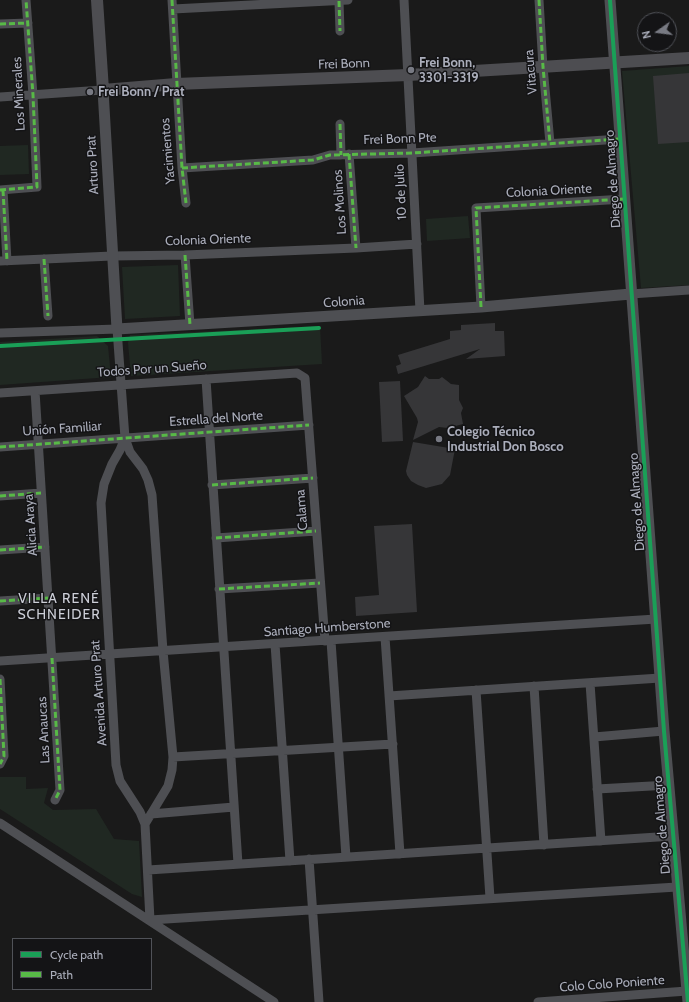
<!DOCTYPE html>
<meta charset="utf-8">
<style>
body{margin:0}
#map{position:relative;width:689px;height:1002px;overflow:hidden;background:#1a1a1a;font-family:Cabin,sans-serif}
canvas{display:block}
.legend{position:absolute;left:12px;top:938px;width:140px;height:52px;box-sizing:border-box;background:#141416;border:1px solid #505258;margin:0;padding:5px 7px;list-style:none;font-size:12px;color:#abaebb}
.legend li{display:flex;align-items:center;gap:8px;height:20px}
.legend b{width:20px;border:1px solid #505258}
.north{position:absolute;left:637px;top:12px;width:40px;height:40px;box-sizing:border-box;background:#141416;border:1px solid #505258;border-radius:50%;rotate:256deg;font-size:11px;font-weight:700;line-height:16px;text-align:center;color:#abaebb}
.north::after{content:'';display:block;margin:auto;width:14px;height:18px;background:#787a83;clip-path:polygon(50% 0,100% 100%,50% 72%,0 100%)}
</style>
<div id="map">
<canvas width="689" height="1002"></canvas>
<ul class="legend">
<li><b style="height:5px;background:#1a9f57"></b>Cycle path</li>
<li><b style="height:5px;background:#58b947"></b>Path</li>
</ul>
<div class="north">N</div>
</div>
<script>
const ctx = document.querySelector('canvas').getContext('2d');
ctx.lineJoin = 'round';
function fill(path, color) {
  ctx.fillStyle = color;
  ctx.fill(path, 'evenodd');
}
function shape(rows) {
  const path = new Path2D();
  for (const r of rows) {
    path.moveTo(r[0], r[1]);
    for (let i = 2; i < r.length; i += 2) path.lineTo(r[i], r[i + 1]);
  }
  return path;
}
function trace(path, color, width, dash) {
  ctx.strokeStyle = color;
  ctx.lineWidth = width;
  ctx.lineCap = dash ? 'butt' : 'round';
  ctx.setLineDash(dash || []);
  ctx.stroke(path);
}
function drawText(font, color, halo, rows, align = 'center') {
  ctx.font = font + ' Cabin,sans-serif';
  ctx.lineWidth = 3;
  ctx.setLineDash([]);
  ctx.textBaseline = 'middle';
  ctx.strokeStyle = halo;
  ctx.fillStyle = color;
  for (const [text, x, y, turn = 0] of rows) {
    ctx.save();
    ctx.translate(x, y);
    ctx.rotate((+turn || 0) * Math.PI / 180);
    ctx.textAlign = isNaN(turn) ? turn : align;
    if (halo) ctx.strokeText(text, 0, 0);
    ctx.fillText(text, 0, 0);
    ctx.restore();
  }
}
fill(shape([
 [689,66,689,285,641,288,622,71],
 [28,145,29,174,0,175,0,146],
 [468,216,470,238,427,241,426,219],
 [178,265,180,316,125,319,122,267],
 [320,326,322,364,131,376,128,343,130,335],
 [97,336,108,346,111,377,0,385,0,342],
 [0,777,26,777,26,789,48,788,44,803,53,810,96,809,114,839,139,841,142,897,132,894,0,809]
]), '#202822');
fill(shape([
 [689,73,689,142,658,144,653,76],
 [495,323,495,331,504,331,505,356,466,359,480,349,398,374,396,366,401,364,398,355,450,339,450,331,461,330,461,325],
 [425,376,429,379,439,379,442,377,451,384,459,385,459,400,463,408,461,413,463,424,448,428,439,427,413,440,418,422,417,418,404,396,418,387],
 [400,381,403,441,382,442,379,382],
 [413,442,455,449,450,475,442,484,426,488,418,485,411,481,407,475,406,471],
 [412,524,417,612,356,616,355,597,379,595,374,526]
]), '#363638');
trace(shape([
 [172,0,182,168,186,203],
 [404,0,420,311],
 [539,0,543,67,550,143],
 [339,1,340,31],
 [173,9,348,0],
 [0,24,28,23],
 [0,97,103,90],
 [340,124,341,155],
 [349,154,356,248],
 [182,168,313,160,330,155,412,153,620,139],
 [0,190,37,187,33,95,26,0],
 [3,190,7,261],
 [185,255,190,325],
 [44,259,48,316],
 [0,261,112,256,185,255,356,248,417,244],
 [631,294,689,290],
 [481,307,476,208,624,199],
 [0,333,117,329,125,438,130,452,143,469,148,480,152,495,163,651,173,757,172,770,168,786,145,824],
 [206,379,238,864],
 [35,391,60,790,55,800],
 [0,393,297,373,305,378,325,641],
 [125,438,120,450,112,464,104,484,101,503,116,765,120,781,140,812,145,824,150,920],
 [0,447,309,425],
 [212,485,313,478],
 [0,496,41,493],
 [216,538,316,531],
 [0,550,45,547],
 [219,589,320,583],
 [0,601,48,598],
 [385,637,400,854],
 [331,641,346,857],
 [275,644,290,861],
 [0,661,656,619],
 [0,679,4,756,0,764],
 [590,683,601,841],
 [534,686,544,845],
 [476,690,490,898],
 [389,696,660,678],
 [594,737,664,731],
 [173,757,393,744],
 [597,789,669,785],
 [151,814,234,807],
 [0,823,274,1002],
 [309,859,319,1002],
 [148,870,673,836],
 [150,920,677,887],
 [538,1002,687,991]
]), '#4e4f53', 9);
trace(shape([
 [610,0,664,731,688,1002],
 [103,90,117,329,481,307,631,294]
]), '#4e4f53', 11);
trace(shape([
 [97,0,103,90,176,84,408,75,689,58]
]), '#4d4d51', 12);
trace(shape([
 [172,0,182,168,186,203],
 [539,0,543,67,550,143],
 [339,1,340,31],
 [0,24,28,23],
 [340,124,341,155],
 [349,154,356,248],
 [182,168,313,160,330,155,412,153,620,139],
 [0,190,37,187,33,95,26,0],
 [3,190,7,261],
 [185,255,190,325],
 [44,259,48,316],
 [481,307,476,208,624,199],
 [0,447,309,425],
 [212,485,313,478],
 [0,496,41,493],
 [216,538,316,531],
 [0,550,45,547],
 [219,589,320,583],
 [0,601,48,598],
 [52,658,60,790,55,800],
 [0,679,4,756,0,764]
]), '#58b947', 3, [6, 3]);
trace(shape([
 [610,0,664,731,688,1002],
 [0,346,319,328]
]), '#1a9f57', 4);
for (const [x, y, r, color] of [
 [411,70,4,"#787a83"],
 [90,92,4,"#787a83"],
 [439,439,4,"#787a83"]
]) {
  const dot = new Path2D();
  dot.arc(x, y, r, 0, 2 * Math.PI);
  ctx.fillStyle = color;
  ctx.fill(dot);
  trace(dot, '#141416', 1.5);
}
drawText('bold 13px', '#abaebb', '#141416', [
 ["Frei Bonn,",419,63],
 ["3301-3319",419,78],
 ["Frei Bonn / Prat",98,92],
 ["Colegio Técnico",447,432],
 ["Industrial Don Bosco",447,447]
], 'left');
drawText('13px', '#abaebb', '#141416', [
 ["Frei Bonn",344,64,-2],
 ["Vitacura",531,72,-95],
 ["Los Minerales",19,94,-93],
 ["Frei Bonn Pte",400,139,-2],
 ["Yacimientos",168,151,-95],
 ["Arturo Prat",93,165,-93],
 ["Diego de Almagro",613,179,-94],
 ["Colonia Oriente",549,191,-3],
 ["10 de Julio",401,192,-93],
 ["Los Molinos",340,202,-94],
 ["Colonia Oriente",208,240,-2],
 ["Colonia",344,302,-4],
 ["Todos Por un Sueño",152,369,-4],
 ["Estrella del Norte",216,419,-4],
 ["Unión Familiar",62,429,-4],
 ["Diego de Almagro",637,502,-94],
 ["Calama",302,510,-94],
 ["Alicia Araya",31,525,-94],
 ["Santiago Humberstone",327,628,-4],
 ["Avenida Arturo Prat",99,693,-94],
 ["Las Anaucas",44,730,-93],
 ["Diego de Almagro",662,825,-95],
 ["Colo Colo Poniente",612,984,-4]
]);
ctx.letterSpacing = '1px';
drawText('14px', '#ccced7', '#141416', [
 ["VILLA RENÉ",59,599],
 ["SCHNEIDER",59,615]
]);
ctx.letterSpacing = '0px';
</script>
